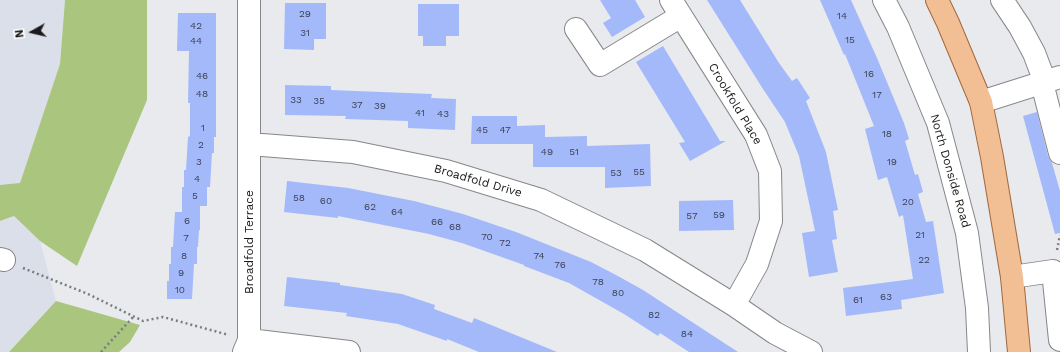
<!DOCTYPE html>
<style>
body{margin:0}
#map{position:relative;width:1060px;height:352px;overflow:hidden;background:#e8eaed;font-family:"Work Sans",sans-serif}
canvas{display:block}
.north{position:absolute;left:12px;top:12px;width:40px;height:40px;-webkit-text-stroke:3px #fff;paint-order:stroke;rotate:262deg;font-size:11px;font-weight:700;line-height:16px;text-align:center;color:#1a1a1c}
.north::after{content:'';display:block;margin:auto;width:14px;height:18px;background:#1a1a1c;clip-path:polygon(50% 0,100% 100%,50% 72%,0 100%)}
</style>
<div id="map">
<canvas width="1060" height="352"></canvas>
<div class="north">N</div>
</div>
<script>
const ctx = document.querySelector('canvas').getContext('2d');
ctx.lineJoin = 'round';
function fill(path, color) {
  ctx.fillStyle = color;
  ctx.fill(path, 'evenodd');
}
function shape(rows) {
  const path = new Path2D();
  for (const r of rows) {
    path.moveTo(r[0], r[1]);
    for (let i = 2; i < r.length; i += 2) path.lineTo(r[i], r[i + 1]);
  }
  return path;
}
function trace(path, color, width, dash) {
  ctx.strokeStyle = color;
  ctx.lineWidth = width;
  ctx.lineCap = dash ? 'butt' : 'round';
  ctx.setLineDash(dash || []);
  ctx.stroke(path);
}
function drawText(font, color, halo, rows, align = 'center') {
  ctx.font = font + ' "Work Sans",sans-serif';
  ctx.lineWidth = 3.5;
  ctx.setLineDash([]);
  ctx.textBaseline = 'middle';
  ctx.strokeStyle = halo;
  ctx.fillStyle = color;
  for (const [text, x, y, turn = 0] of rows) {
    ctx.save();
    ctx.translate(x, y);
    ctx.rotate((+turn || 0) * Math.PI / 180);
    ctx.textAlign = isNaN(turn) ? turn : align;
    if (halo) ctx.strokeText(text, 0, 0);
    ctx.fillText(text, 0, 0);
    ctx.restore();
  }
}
fill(shape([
 [0,0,65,0,60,64,20,183,0,187],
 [14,216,40,241,56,301,9,352,0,352,0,221]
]), '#dbdfe9');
fill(shape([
 [65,0,147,0,147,100,77,266,40,241,14,216,0,221,0,185,20,183,60,64],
 [56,301,140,325,130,342,119,352,9,352]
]), '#a9c57e');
fill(shape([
 [600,0,635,0,645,17,612,37,603,23,611,18],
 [707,0,740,0,779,63,792,81,797,78,810,98,806,101,826,152,838,210,833,211,837,239,832,240,838,272,809,277,802,233,815,231,799,156,785,122,763,89],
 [820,0,851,0,877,58,904,123,909,139,905,141,915,175,918,174,923,192,918,194,926,222,933,221,944,293,901,300,902,309,846,316,843,288,913,279,903,215,899,217,887,177,878,180,865,129,874,126,845,54,844,55],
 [285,3,326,3,326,39,314,39,314,50,284,49],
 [418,4,459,4,459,36,446,36,446,46,423,46,423,36,418,36],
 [178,13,216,13,216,137,214,137,214,153,212,153,210,187,207,187,207,206,200,206,200,230,199,230,198,247,197,247,197,264,194,264,192,299,167,299,167,281,169,281,169,264,171,264,171,247,173,247,175,212,182,212,182,187,184,187,184,170,186,170,188,137,190,136,190,103,188,103,189,51,177,51],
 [663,46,720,141,726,141,690,161,679,143,685,142,636,62],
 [285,85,331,86,331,90,432,94,431,98,456,99,455,130,408,128,408,121,345,119,346,116,285,115],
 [1037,112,1048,156,1052,163,1060,191,1060,233,1055,234,1023,116],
 [472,116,517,116,517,126,545,125,545,137,587,136,587,146,650,144,651,186,605,188,605,167,533,167,533,144,471,144],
 [287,181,348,188,414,201,463,214,516,232,591,262,616,275,643,290,738,352,689,352,660,333,658,336,624,314,569,283,524,266,524,265,462,243,429,234,338,216,338,218,284,212],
 [733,200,734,230,679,231,679,201],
 [287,277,340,283,340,285,402,294,435,305,434,309,472,323,474,318,557,352,479,352,447,339,447,341,398,324,346,316,347,313,284,306]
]), '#a4b9fa');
const minor = shape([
 [249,0,249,144,353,152,446,171,541,200,645,250,734,305,775,333,811,352],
 [671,0,756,135,770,171,771,221,757,264,734,305],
 [884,0,898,27,938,123,967,233,977,308,979,352],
 [1002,0,1020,27,1034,53,1045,82],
 [576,29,600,65,681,16],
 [1042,83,1060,153],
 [981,102,1060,77],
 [0,259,4,260],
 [1012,277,1053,271,1060,340],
 [249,340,349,352],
 [244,352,249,340,249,144]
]);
const major = shape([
 [937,0,948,23,981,102,992,157,1012,277,1019,352]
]);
trace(minor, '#86878a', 24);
trace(major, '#a1683c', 24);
trace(shape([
 [1057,250,1060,235],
 [23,268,88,294,143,321,163,317,229,335],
 [101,352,134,316]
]), '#7b7c7e', 2.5, [2, 3]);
trace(minor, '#fff', 22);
trace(major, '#f2be94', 22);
drawText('10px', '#3c4254', null, [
 ["29",305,14],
 ["14",842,16],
 ["42",196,26],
 ["31",305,33],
 ["15",850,40],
 ["44",196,41],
 ["16",869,74],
 ["46",202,76],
 ["48",202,94],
 ["17",877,95],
 ["33",296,100],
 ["35",319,101],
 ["37",357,105],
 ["39",380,106],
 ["41",420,113],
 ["43",443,114],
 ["1",203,128],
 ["45",482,130],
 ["47",505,130],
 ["18",887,134],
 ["2",201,145],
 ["49",547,152],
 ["51",574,152],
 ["3",199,162],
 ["19",892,162],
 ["55",639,172],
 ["53",616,173],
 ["4",197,179],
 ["5",195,196],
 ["58",299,198],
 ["60",326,201],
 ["20",908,202],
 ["62",370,207],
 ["64",397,212],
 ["59",719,215],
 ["57",692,216],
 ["6",187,221],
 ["66",437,222],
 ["68",455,227],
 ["21",920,235],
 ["70",487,237],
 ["7",186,238],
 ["72",505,243],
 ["8",184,256],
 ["74",539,256],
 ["22",924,260],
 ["76",560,265],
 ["9",181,273],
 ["78",598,282],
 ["10",180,290],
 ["80",618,293],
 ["63",886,297],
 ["61",858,300],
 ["82",654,315],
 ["84",687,334]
]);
drawText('12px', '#1a1a1c', '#fff', [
 ["Crookfold Place",735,104,59],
 ["North Donside Road",950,171,74],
 ["Broadfold Drive",478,181,16],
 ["Broadfold Terrace",249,242,-90]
]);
</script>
